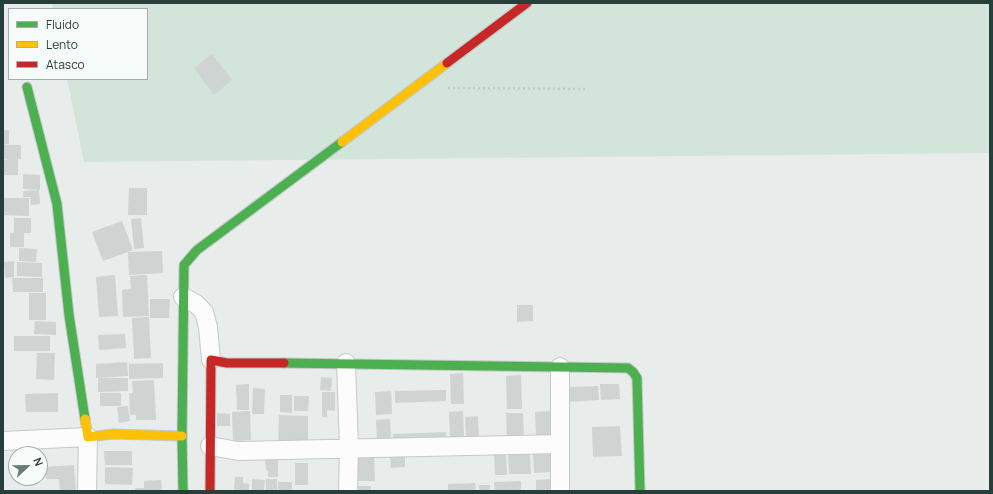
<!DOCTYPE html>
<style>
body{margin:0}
#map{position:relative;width:993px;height:494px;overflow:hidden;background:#e8eceb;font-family:Manrope,sans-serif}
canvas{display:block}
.frame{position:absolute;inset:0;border:4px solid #263f3b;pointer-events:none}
.legend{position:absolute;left:8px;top:8px;width:140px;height:72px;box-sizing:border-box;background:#f7fbf9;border:1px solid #a3b0ad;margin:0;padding:5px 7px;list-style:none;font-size:12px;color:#263f3b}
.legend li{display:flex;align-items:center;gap:8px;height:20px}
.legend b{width:20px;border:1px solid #a3b0ad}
.north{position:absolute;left:8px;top:446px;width:40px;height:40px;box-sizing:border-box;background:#f7fbf9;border:1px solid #a3b0ad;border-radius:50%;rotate:68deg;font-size:11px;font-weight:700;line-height:16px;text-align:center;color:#263f3b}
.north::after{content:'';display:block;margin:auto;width:14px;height:18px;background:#6a7c79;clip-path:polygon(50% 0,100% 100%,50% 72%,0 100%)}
</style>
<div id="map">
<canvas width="993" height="494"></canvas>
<div class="frame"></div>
<ul class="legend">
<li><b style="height:5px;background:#4caf50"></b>Fluido</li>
<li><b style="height:5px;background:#ffc107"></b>Lento</li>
<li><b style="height:5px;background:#c62828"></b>Atasco</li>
</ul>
<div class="north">N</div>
</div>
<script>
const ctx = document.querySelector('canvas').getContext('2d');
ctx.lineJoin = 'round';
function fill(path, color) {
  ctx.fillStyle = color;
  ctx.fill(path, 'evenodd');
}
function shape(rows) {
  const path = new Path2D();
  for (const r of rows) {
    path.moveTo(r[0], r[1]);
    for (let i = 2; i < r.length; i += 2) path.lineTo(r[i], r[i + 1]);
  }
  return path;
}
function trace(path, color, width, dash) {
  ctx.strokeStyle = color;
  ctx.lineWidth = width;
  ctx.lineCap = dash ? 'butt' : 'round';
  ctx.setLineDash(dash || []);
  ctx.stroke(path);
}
fill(shape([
 [52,3,990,3,990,153,84,162,67,79,147,79,147,9,53,9]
]), '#d3e4da');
fill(shape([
 [212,54,232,80,214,95,194,68],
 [3,130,9,130,9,144,3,145],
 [3,145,21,145,21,159,18,159,18,175,3,175,3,160,9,160,3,159],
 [23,174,40,175,40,190,23,189],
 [129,188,147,188,147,215,128,215],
 [39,190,40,204,31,205,30,197,23,197,23,191],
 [3,198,29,198,29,216,3,215],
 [14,218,31,218,31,233,24,233,24,247,10,247,10,233,14,233],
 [141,218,144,248,134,249,131,219],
 [122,221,133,250,103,261,92,232],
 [19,248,37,249,36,262,19,261],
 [162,251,163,273,129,275,128,252],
 [14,261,14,277,5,278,4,262],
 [17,262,42,263,42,277,17,276],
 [115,275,118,316,99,317,96,277],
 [147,275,149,316,123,317,122,290,131,289,130,276],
 [12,278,43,278,43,292,13,292],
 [29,293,46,293,46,320,29,320],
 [150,299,170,299,169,318,150,318],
 [517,305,533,305,533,321,517,322],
 [149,317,151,358,134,359,132,318],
 [35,321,56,322,56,335,34,334],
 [125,334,126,348,99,350,98,335],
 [14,336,50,336,50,351,14,351],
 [37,353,55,353,54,380,36,379],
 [127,362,128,376,96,378,96,364],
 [163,363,163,378,129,379,129,364],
 [463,373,464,404,451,404,450,374],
 [521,375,522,409,507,409,506,376],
 [321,377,332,378,331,391,320,390],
 [98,378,128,378,128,391,98,392],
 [154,380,156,420,136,420,136,415,130,415,129,393,133,393,132,381],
 [249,384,249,410,237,410,236,385],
 [600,384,619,384,620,399,601,400],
 [598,386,599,400,568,402,568,387],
 [253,388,265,389,264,414,252,414],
 [446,390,446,401,395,403,395,391],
 [391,391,392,414,376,415,375,392],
 [322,392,335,392,335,411,327,410,327,417,322,417],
 [58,393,58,412,26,412,25,394],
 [100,393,121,393,121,406,100,406],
 [280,395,292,395,292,413,280,412],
 [294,396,309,396,308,411,294,411],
 [128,406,130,421,119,423,117,407],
 [250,411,251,440,233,441,232,412],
 [463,411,464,437,450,437,449,412],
 [551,411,552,436,536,436,535,412],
 [217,413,230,414,230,426,217,426],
 [506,413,523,413,524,438,507,439],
 [279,415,308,416,308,445,278,445],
 [478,416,479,437,466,437,465,417],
 [390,419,391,441,377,441,376,420],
 [620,426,622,456,593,457,592,427],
 [446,432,446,443,393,445,393,434],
 [104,451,132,451,132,465,105,465],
 [494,451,506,451,507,475,495,475],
 [552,451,553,472,534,473,533,452],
 [356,452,374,452,375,481,357,481],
 [530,452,531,474,509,474,508,453],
 [390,454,405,454,405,467,391,468],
 [265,459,278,459,278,477,268,477,268,470,266,470],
 [295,463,308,463,308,485,295,485],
 [74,465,76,491,60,491,59,479,46,479,45,467],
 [105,467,133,468,132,485,105,484],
 [235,477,243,477,243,483,249,484,249,491,234,491],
 [252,479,265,480,264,491,252,491],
 [266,479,277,479,277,491,266,491],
 [551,479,551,491,536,491,536,480],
 [161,480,162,491,135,491,135,488,144,488,144,481],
 [521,481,521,491,495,491,494,482],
 [278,482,292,482,292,491,278,491],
 [475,483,476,491,448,491,448,484],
 [479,485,490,485,490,491,479,491],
 [357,486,371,486,371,491,357,491]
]), '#cfd4d2');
const street = shape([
 [183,297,196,304,204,312,208,327,211,360],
 [346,363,349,448,348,491],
 [560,367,560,491],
 [3,441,88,437,87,491],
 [210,446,238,451,560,444]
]);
const fast = shape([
 [27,87,57,204,69,315,85,419],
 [284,363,628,368,633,372,637,378,640,491],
 [183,491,182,436,184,265,197,250,342,142]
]);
const slow = shape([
 [342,142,447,63],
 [85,419,88,437,113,434,182,436]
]);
const jam = shape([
 [447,63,527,3],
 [210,491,211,360,227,363,284,363]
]);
trace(street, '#c5c9c8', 20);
trace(fast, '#c2c8c6', 11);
trace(slow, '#c2c8c6', 11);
trace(jam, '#c2c8c6', 11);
trace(shape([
 [448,88,585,89]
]), '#c3cbca', 2.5, [2, 3]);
trace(street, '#fcfcfc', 18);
trace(fast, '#4caf50', 9);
trace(slow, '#ffc107', 9);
trace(jam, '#c62828', 9);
</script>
